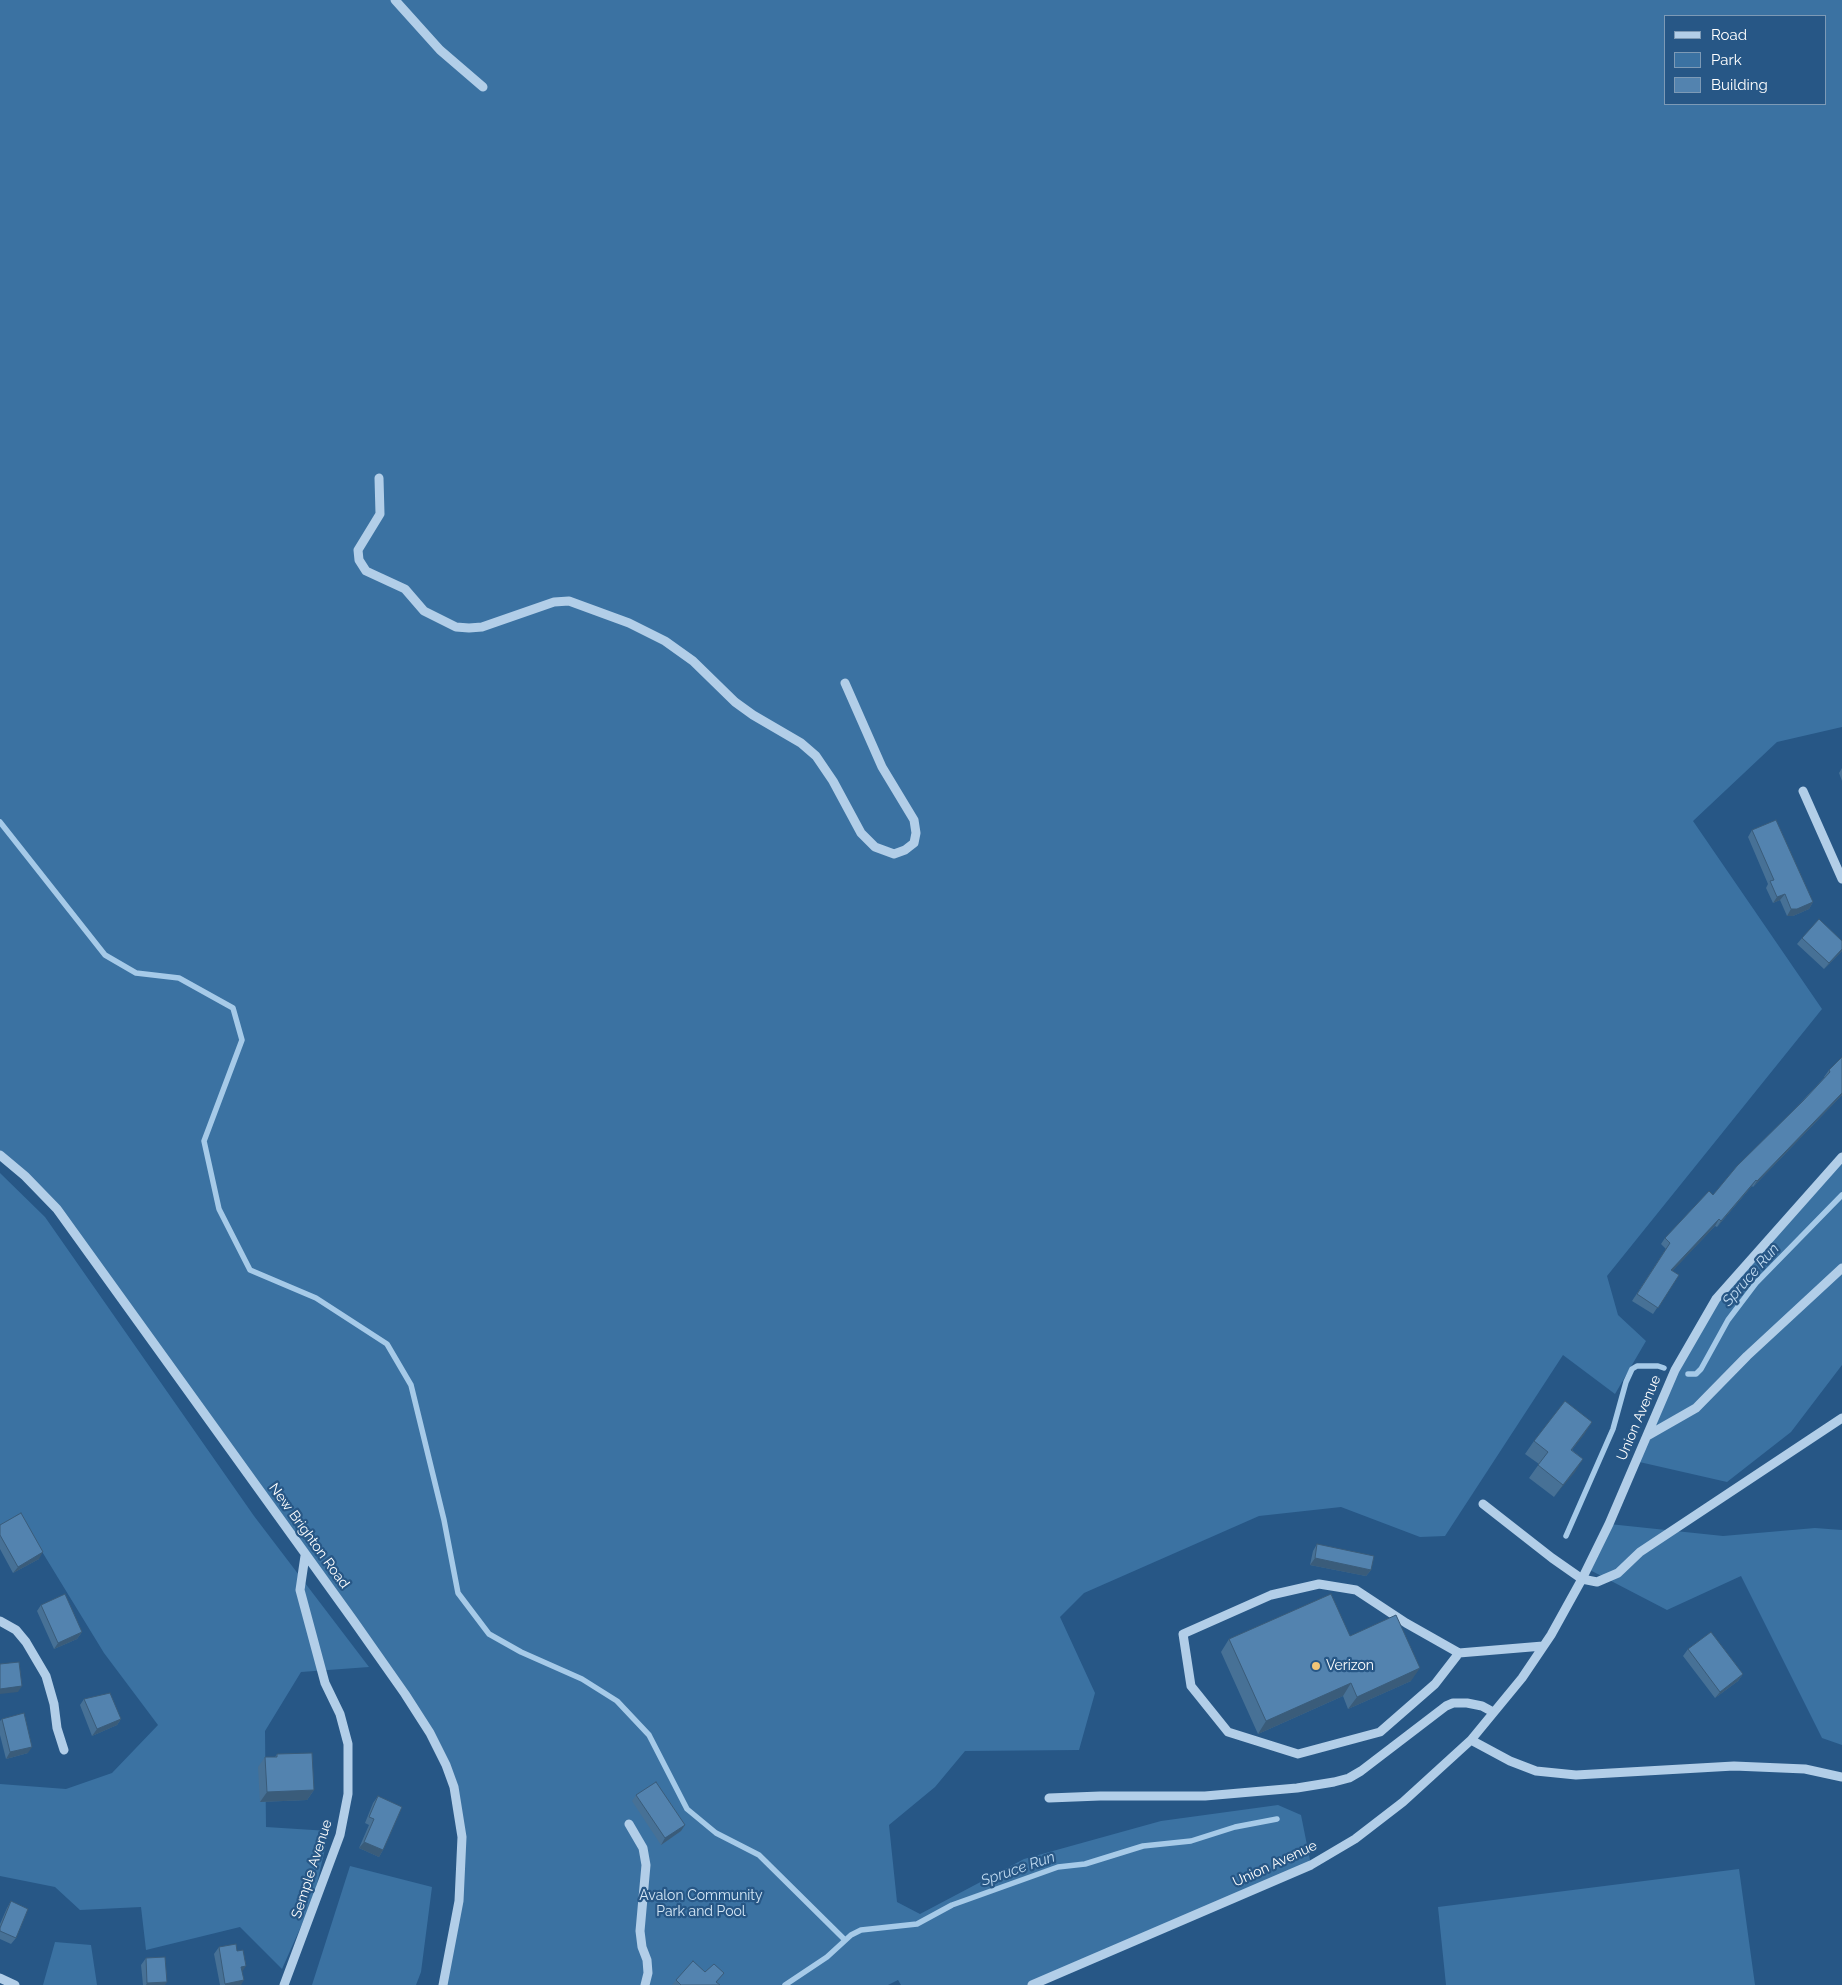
<!DOCTYPE html>
<style>
body{margin:0}
#map{position:relative;width:1842px;height:1985px;overflow:hidden;background:#275786;font-family:Raleway,sans-serif}
canvas{display:block}
.legend{position:absolute;left:1664px;top:15px;width:162px;height:90px;box-sizing:border-box;background:#275786;border:1px solid #7d9ab6;margin:0;padding:6px 9px;list-style:none;font-size:15px;color:#fff}
.legend li{display:flex;align-items:center;gap:10px;height:25px}
.legend b{width:25px;border:1px solid #7d9ab6}
</style>
<div id="map">
<canvas width="1842" height="1985"></canvas>
<ul class="legend">
<li><b style="height:6px;background:#b2cee8"></b>Road</li>
<li><b style="height:14px;background:#3b72a2"></b>Park</li>
<li><b style="height:14px;background:#5383af"></b>Building</li>
</ul>
</div>
<script>
const ctx = document.querySelector('canvas').getContext('2d');
ctx.lineJoin = 'round';
function fill(path, color) {
  ctx.fillStyle = color;
  ctx.fill(path, 'evenodd');
}
function shape(rows) {
  const path = new Path2D();
  for (const r of rows) {
    path.moveTo(r[0], r[1]);
    for (let i = 2; i < r.length; i += 2) path.lineTo(r[i], r[i + 1]);
  }
  return path;
}
function trace(path, color, width, dash) {
  ctx.strokeStyle = color;
  ctx.lineWidth = width;
  ctx.lineCap = dash ? 'butt' : 'round';
  ctx.setLineDash(dash || []);
  ctx.stroke(path);
}
function drawText(font, color, halo, rows, align = 'center') {
  ctx.font = font + ' Raleway,sans-serif';
  ctx.lineWidth = 4.5;
  ctx.setLineDash([]);
  ctx.textBaseline = 'middle';
  ctx.strokeStyle = halo;
  ctx.fillStyle = color;
  for (const [text, x, y, turn = 0] of rows) {
    ctx.save();
    ctx.translate(x, y);
    ctx.rotate((+turn || 0) * Math.PI / 180);
    ctx.textAlign = isNaN(turn) ? turn : align;
    if (halo) ctx.strokeText(text, 0, 0);
    ctx.fillText(text, 0, 0);
    ctx.restore();
  }
}
fill(shape([
 [0,0,1842,0,1842,727,1777,742,1693,821,1822,1009,1607,1276,1618,1315,1646,1341,1615,1394,1563,1355,1445,1536,1420,1537,1341,1507,1259,1516,1084,1593,1060,1617,1095,1693,1079,1750,965,1751,935,1787,889,1825,897,1902,920,1914,1024,1859,1161,1821,1278,1805,1301,1815,1311,1865,1032,1985,901,1985,898,1980,888,1985,443,1985,462,1860,454,1787,430,1733,57,1209,0,1155],
 [1666,16,1826,16,1826,104,1666,104],
 [1842,1157,1842,1365,1791,1432,1727,1482,1635,1461,1675,1370,1716,1299],
 [0,1173,45,1217,254,1516,369,1667,301,1672,265,1731,266,1827,329,1831,314,1897,282,1969,240,1927,146,1950,141,1907,80,1910,55,1887,0,1876,0,1784,66,1789,112,1773,158,1725,104,1653,19,1514,0,1526],
 [1609,1524,1723,1536,1815,1528,1842,1530,1842,1745,1822,1738,1741,1576,1667,1610,1588,1569],
 [350,1866,432,1887,421,1972,416,1985,312,1985],
 [1739,1869,1755,1985,1446,1985,1438,1907],
 [55,1942,91,1945,97,1985,43,1985]
]), '#3b72a2');
trace(shape([
 [0,822,105,955,136,973,179,978,233,1008,242,1040,204,1141,219,1209,250,1270,316,1298,387,1344,411,1385,444,1520,458,1593,489,1634,521,1652,582,1679,617,1701,649,1735,687,1809,716,1833,759,1855,845,1940],
 [1688,1374,1696,1374,1701,1369,1728,1320,1756,1283,1842,1195],
 [1566,1536,1613,1429,1626,1382,1632,1369,1637,1366,1658,1366,1664,1368],
 [785,1985,827,1957,851,1935,861,1930,917,1924,952,1905,1058,1867,1085,1864,1143,1846,1191,1841,1235,1827,1277,1819]
]), '#a6cae8', 5.5);
trace(shape([
 [395,0,440,50,483,87],
 [379,478,380,514,358,550,359,560,366,571,405,589,424,611,456,627,469,628,482,627,554,602,569,601,629,623,665,641,693,661,735,702,753,715,801,743,816,756,833,781,861,833,875,847,894,854,905,850,914,843,916,833,914,820,882,767,845,683],
 [1803,791,1842,879],
 [0,1155,25,1176,57,1209,353,1620,405,1694,430,1733,446,1765,454,1787,462,1837,459,1901,443,1985],
 [1647,1436,1696,1408,1747,1356,1842,1268],
 [1483,1504,1552,1558,1582,1579,1597,1582,1618,1573,1640,1552,1842,1418],
 [0,1621,16,1630,26,1642,46,1676,54,1704,57,1728,64,1750],
 [1459,1653,1435,1684,1380,1732,1298,1754,1228,1732,1191,1686,1183,1634,1271,1595,1319,1584,1356,1590,1406,1623,1459,1653,1543,1646],
 [1471,1740,1510,1761,1536,1771,1576,1775,1734,1766,1805,1769,1842,1777],
 [1049,1798,1100,1796,1205,1796,1297,1788,1334,1782,1349,1778,1361,1771,1446,1706,1453,1703,1467,1703,1482,1706,1493,1712],
 [629,1824,643,1848,646,1865,640,1931,642,1947,647,1960,648,1973,645,1985],
 [0,1978,15,1985],
 [284,1985,340,1835,348,1794,348,1744,340,1714,325,1683,300,1590,305,1556],
 [1032,1985,1311,1865,1355,1839,1403,1802,1471,1740,1522,1678,1551,1635,1582,1579,1609,1524,1675,1370,1716,1299,1842,1157]
]), '#b2cee8', 9);
fill(shape([
 [1842,768,1842,781,1839,773],
 [1752,830,1813,902,1809,909,1793,916,1787,916,1780,900,1773,903,1766,888,1768,884,1748,837],
 [1802,938,1842,941,1842,951,1824,969,1797,944],
 [1842,1057,1842,1095,1753,1187,1752,1186,1717,1227,1715,1226,1672,1271,1679,1275,1653,1314,1632,1301,1666,1249,1661,1244,1665,1238,1713,1195,1825,1077,1824,1077,1829,1070],
 [1592,1422,1572,1450,1583,1459,1554,1497,1529,1478,1539,1464,1525,1454,1534,1441],
 [0,1525,39,1559,13,1573,0,1549],
 [1317,1544,1371,1570,1366,1576,1310,1565,1313,1551],
 [41,1605,82,1632,77,1639,54,1649,37,1611],
 [1350,1636,1411,1681,1348,1709,1343,1696,1258,1734,1221,1652,1229,1639],
 [1688,1649,1743,1674,1738,1681,1715,1698,1683,1656],
 [84,1699,121,1719,117,1725,92,1736,80,1705],
 [2,1719,28,1753,6,1759,0,1735,0,1721],
 [277,1754,314,1790,307,1800,260,1802,258,1767,265,1757,275,1757],
 [636,1795,681,1831,661,1845,632,1801],
 [378,1796,383,1850,379,1857,359,1848,369,1825,365,1823,373,1803],
 [11,1901,16,1938,11,1944,0,1939,0,1924,7,1908],
 [219,1947,237,1951,242,1971,241,1985,220,1985,214,1954],
 [146,1958,165,1985,143,1985,141,1965],
 [705,1972,724,1973,717,1982,720,1985,672,1985,676,1980]
]), '#477196');
fill(shape([
 [1785,894,1780,900,1773,903,1777,897],
 [1813,902,1809,909,1793,916,1787,916,1791,909],
 [1842,949,1842,951,1824,969,1829,963],
 [1842,1093,1842,1095,1753,1187,1757,1181],
 [1756,1180,1752,1186,1717,1227,1721,1221],
 [1719,1219,1715,1226,1667,1277,1671,1270],
 [1592,1422,1584,1435,1562,1462],
 [1583,1459,1575,1472,1554,1497,1563,1485],
 [43,1552,39,1559,13,1573,18,1567],
 [1315,1558,1371,1570,1366,1576,1310,1565],
 [82,1632,77,1639,54,1649,58,1643],
 [1420,1668,1411,1681,1348,1709,1357,1697],
 [1743,1674,1738,1681,1715,1698,1720,1692],
 [1351,1683,1343,1696,1258,1734,1266,1721],
 [22,1686,18,1692,0,1694,0,1689],
 [121,1719,117,1725,92,1736,97,1729],
 [32,1747,28,1753,6,1759,10,1752],
 [314,1790,307,1800,260,1802,267,1792],
 [685,1825,681,1831,661,1845,665,1838],
 [364,1842,383,1850,379,1857,359,1848],
 [246,1966,242,1972,241,1967],
 [244,1980,241,1985,225,1985,225,1984],
 [167,1982,165,1985,146,1985,147,1983]
]), '#3a5c7a');
const building = shape([
 [1776,820,1813,902,1797,909,1791,909,1785,894,1777,897,1770,881,1774,880,1752,830,1776,820],
 [1819,919,1842,941,1842,949,1829,963,1802,938,1819,919],
 [1842,1057,1842,1093,1757,1181,1756,1180,1721,1221,1719,1219,1671,1270,1679,1275,1658,1308,1637,1294,1670,1243,1665,1238,1709,1191,1713,1195,1737,1166,1803,1101,1830,1072,1829,1070,1842,1057],
 [1565,1401,1592,1422,1571,1450,1583,1459,1563,1485,1538,1465,1548,1452,1534,1441,1565,1401],
 [21,1513,43,1552,18,1567,0,1535,0,1525,21,1513],
 [1317,1544,1374,1556,1371,1570,1315,1558,1317,1544],
 [65,1594,82,1632,58,1643,41,1605,65,1594],
 [1331,1594,1350,1636,1396,1615,1420,1668,1357,1697,1351,1683,1266,1721,1229,1639,1331,1594],
 [1711,1632,1743,1674,1720,1692,1688,1649,1711,1632],
 [19,1662,22,1686,0,1689,0,1664,19,1662],
 [110,1693,121,1719,97,1729,84,1699,110,1693],
 [24,1713,32,1747,10,1752,2,1719,24,1713],
 [312,1753,314,1790,267,1792,265,1757,277,1757,277,1754,312,1753],
 [656,1782,685,1825,665,1838,636,1795,656,1782],
 [378,1796,402,1807,383,1850,364,1842,374,1819,369,1817,378,1796],
 [11,1901,28,1909,16,1938,0,1931,0,1928,11,1901],
 [236,1944,237,1951,243,1950,246,1966,241,1967,244,1980,225,1984,219,1947,236,1944],
 [165,1957,167,1982,147,1983,146,1958,165,1957],
 [693,1961,705,1972,714,1964,724,1973,716,1982,720,1985,681,1985,676,1980,693,1961]
]);
fill(building, '#5383af');
trace(building, '#3a5c7a', 1);
for (const [x, y, r, color] of [
 [1316,1666,5,"#f0c577"]
]) {
  const dot = new Path2D();
  dot.arc(x, y, r, 0, 2 * Math.PI);
  ctx.fillStyle = color;
  ctx.fill(dot);
  trace(dot, '#275786', 2);
}
drawText('14px', '#fff', '#275786', [
 ["Union Avenue",1639,1418,-67],
 ["New Brighton Road",309,1536,54],
 ["Union Avenue",1275,1864,-25],
 ["Semple Avenue",312,1869,-72]
]);
drawText('14px', '#fff', '#275786', [
 ["Verizon",1326,1666]
], 'left');
drawText('14px', '#d5e7f6', '#275786', [
 ["Avalon Community",701,1896],
 ["Park and Pool",701,1912]
]);
drawText('italic 15px', '#bdd8ef', '#275786', [
 ["Spruce Run",1751,1275,-49],
 ["Spruce Run",1018,1869,-19]
]);
</script>
